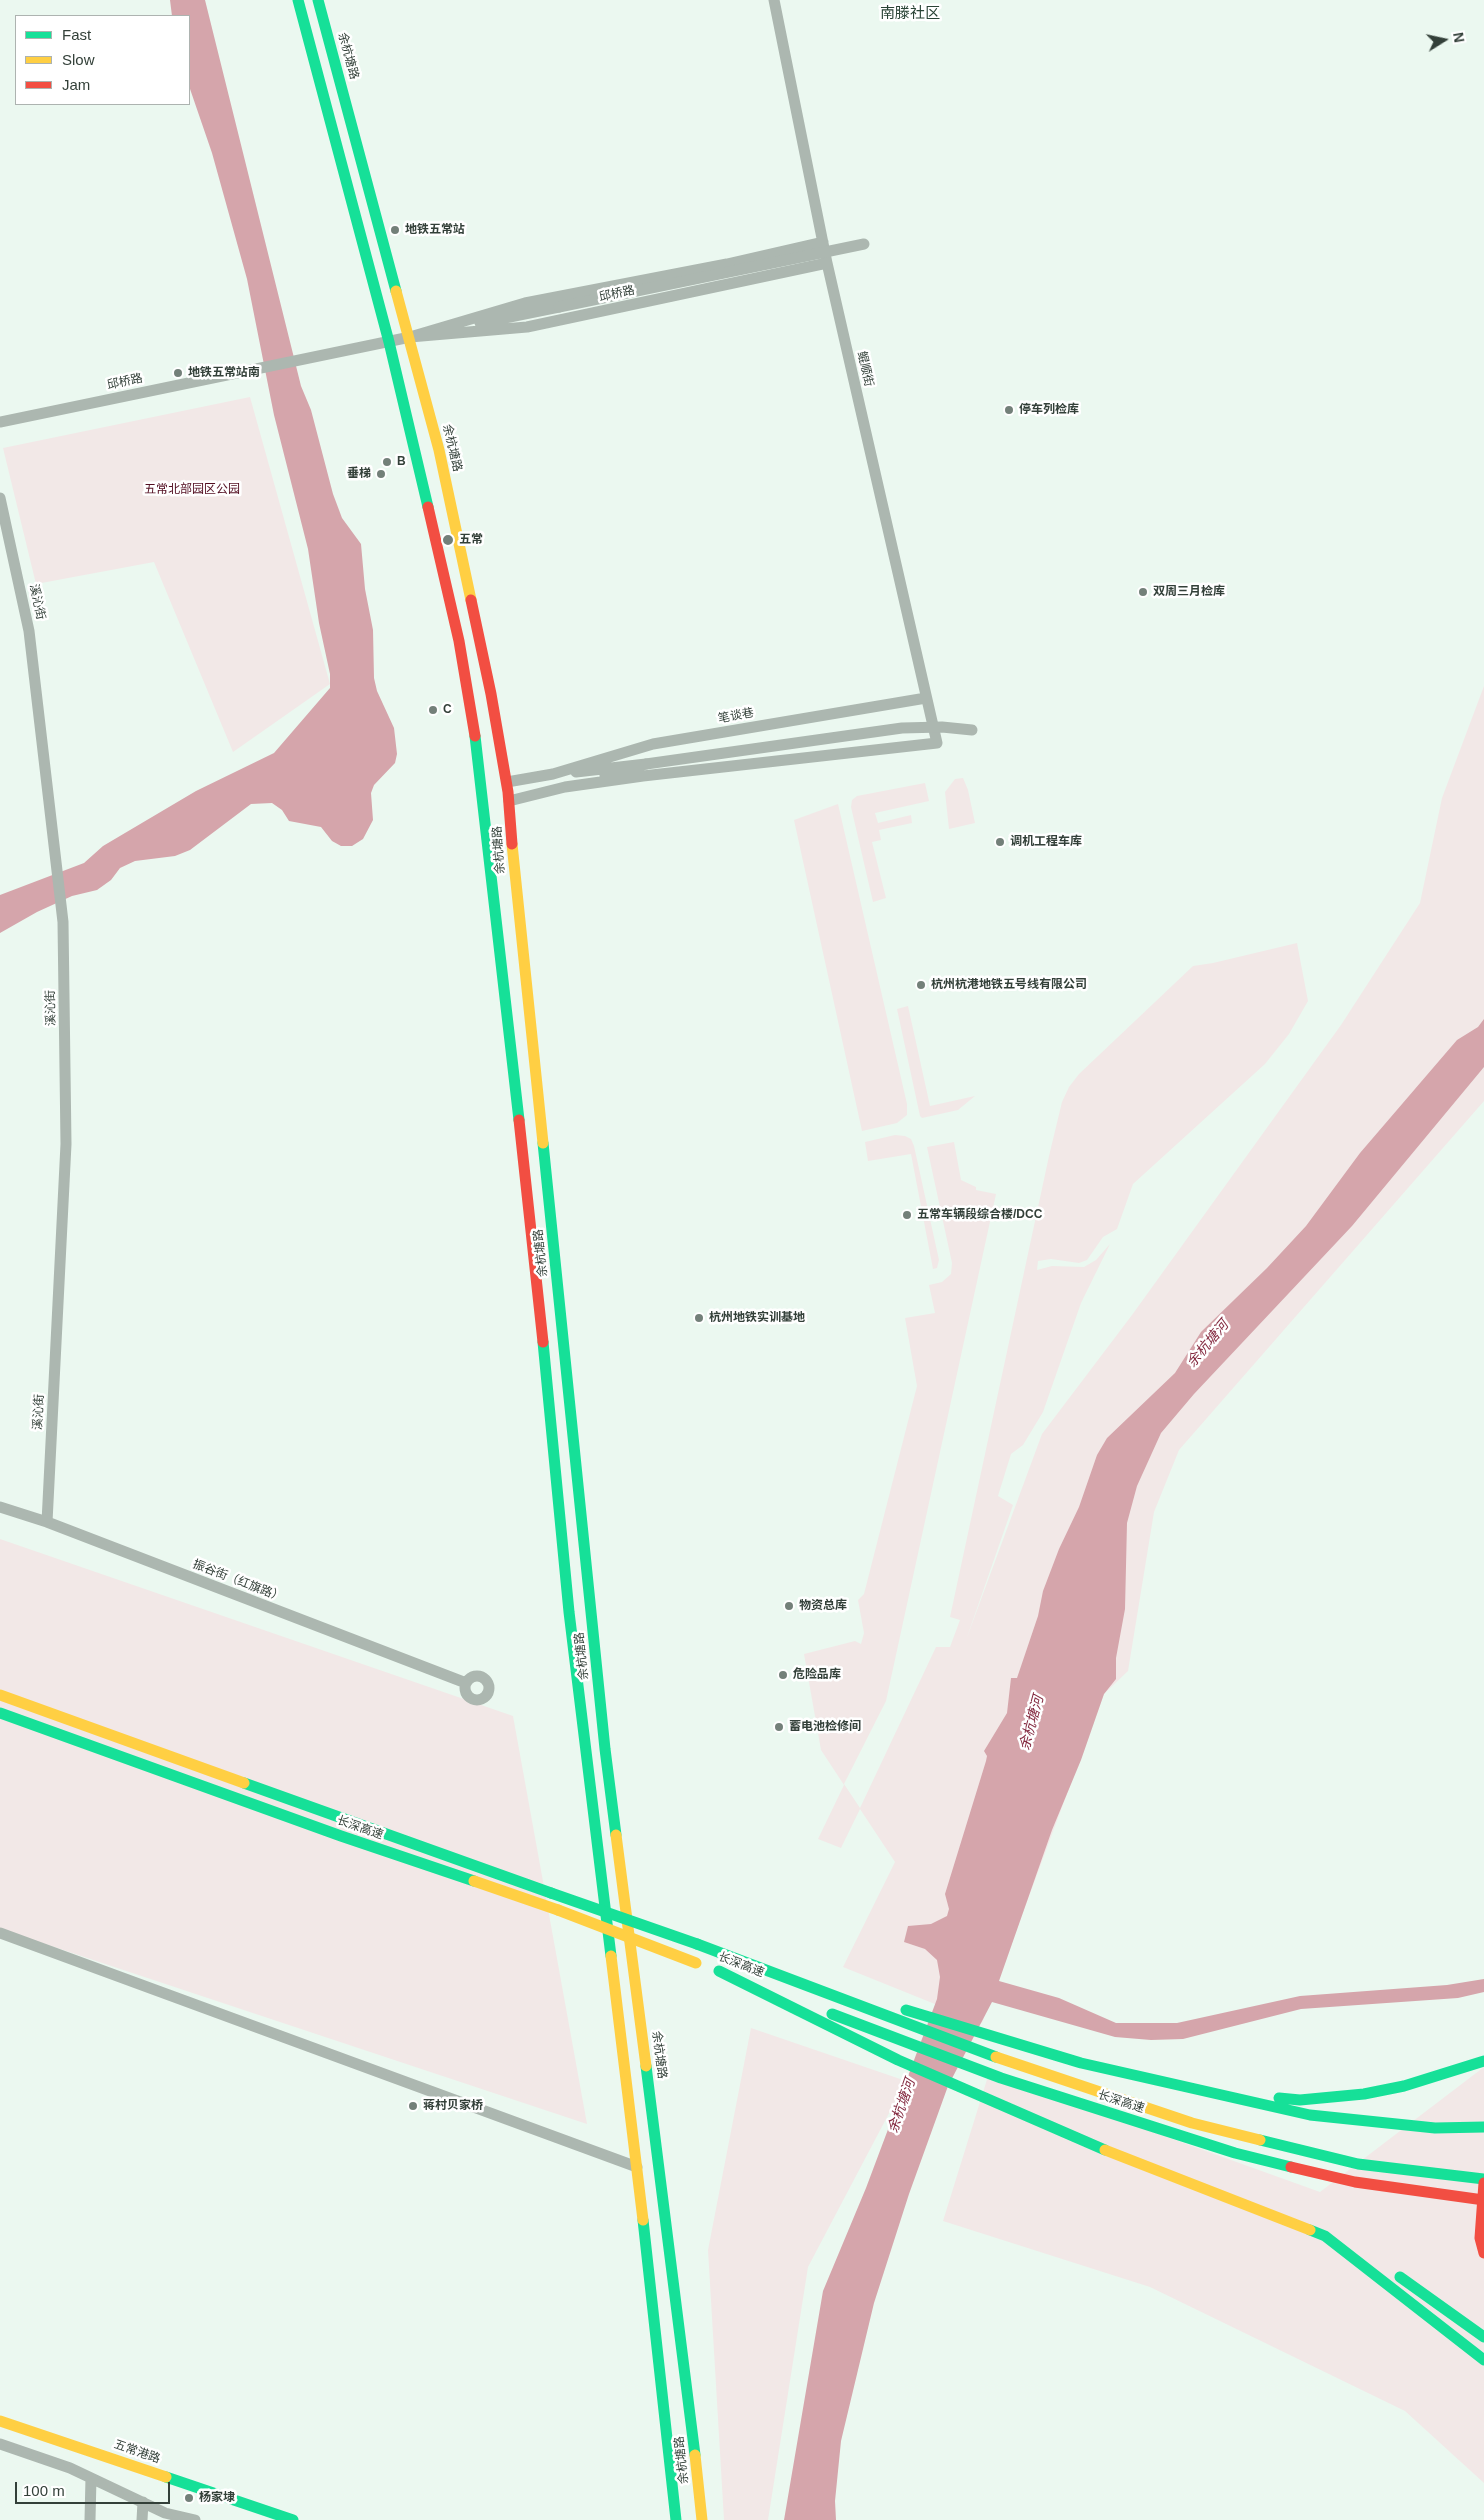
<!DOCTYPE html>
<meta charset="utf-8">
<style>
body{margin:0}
#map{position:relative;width:1484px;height:2520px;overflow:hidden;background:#ebf8f0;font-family:Helvetica,sans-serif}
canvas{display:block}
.legend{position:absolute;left:15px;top:15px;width:175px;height:90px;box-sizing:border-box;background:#fff;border:1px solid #adb3b0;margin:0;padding:6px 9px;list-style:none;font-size:15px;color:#334039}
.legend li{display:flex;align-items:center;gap:10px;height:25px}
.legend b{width:25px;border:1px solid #adb3b0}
.north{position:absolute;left:1419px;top:15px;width:50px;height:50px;-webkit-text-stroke:4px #fff;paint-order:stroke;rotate:80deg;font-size:14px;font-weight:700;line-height:20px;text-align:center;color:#334039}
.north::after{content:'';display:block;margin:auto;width:18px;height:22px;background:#334039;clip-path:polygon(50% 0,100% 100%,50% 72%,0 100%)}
.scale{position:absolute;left:15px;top:2482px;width:155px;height:22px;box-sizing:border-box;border:2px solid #334039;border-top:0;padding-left:6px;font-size:15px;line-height:18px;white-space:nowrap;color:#334039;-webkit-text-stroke:4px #fff;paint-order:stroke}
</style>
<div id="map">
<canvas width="1484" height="2520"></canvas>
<ul class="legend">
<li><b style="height:6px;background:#16e098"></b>Fast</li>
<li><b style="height:6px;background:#ffcf43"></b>Slow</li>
<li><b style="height:6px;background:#f24e42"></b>Jam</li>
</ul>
<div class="north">N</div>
<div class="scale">100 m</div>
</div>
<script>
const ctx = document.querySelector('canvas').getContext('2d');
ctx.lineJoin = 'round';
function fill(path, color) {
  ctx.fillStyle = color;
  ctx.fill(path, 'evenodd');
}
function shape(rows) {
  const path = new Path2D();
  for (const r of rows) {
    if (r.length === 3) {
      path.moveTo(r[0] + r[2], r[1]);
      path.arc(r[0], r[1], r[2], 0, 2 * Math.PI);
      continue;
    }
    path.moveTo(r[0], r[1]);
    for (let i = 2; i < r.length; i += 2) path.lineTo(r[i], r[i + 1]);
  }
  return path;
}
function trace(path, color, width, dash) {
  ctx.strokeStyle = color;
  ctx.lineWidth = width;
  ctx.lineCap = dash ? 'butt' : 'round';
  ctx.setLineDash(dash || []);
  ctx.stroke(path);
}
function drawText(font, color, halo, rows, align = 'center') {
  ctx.font = font + ' Helvetica,"Noto Sans SC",sans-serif';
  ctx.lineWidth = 5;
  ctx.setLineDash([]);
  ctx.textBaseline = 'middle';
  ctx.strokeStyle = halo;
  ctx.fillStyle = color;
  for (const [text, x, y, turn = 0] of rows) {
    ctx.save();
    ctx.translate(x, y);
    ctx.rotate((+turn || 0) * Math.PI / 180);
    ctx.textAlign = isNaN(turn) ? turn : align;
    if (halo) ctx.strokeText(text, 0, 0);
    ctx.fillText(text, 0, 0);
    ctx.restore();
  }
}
fill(shape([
 [250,397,330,684,233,752,154,562,36,584,3,448],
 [1484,686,1484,1101,1179,1450,1154,1512,1128,1671,1104,1694,982,2023,843,1967,895,1862,860,1809,841,1848,818,1839,844,1785,821,1750,804,1654,855,1641,861,1644,864,1633,858,1600,864,1594,917,1386,905,1318,935,1313,929,1285,942,1282,951,1274,952,1263,927,1147,954,1142,961,1180,976,1187,976,1190,996,1194,886,1701,844,1784,860,1808,936,1647,950,1647,960,1620,950,1617,1049,1156,1062,1102,1069,1087,1079,1074,1193,966,1213,963,1297,943,1308,1001,1289,1034,1265,1064,1133,1184,1117,1229,1103,1237,1087,1260,1079,1263,1051,1259,1038,1261,1037,1270,1052,1266,1084,1267,1096,1260,1110,1244,1081,1303,1043,1412,1023,1445,1011,1454,998,1496,1013,1505,966,1640,1042,1434,1132,1315,1341,1025,1420,903,1442,798],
 [963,778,968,790,975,823,949,829,945,792,955,779],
 [925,783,929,801,875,813,878,823,911,815,912,823,879,830,881,840,872,842,886,898,873,902,851,807,852,800,857,796],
 [838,804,907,1104,907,1115,897,1123,862,1131,794,820],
 [908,1006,930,1106,975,1096,958,1110,922,1118,920,1116,897,1009],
 [895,1135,905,1136,911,1139,914,1146,939,1260,937,1268,933,1269,911,1154,868,1161,865,1142],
 [0,1539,513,1716,587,2124,0,1929],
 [751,2028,906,2081,808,2267,768,2520,724,2520,708,2250],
 [1484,2067,1484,2483,1405,2411,1150,2287,943,2221,989,2073,1320,2192]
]), '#f2e8e7');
fill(shape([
 [170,0,205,0,301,386,311,410,333,494,342,518,361,544,365,589,373,630,374,678,377,691,394,728,397,754,395,763,374,785,371,793,373,820,363,839,352,846,341,846,332,841,321,827,289,821,282,810,272,803,251,804,190,850,175,856,135,861,120,868,111,880,97,890,72,896,37,912,0,933,0,895,84,863,103,846,196,791,274,753,330,688,330,674,319,623,308,549,274,415,247,279,212,153,189,86,189,16,172,16],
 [1484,1019,1484,1067,1352,1226,1194,1394,1161,1433,1137,1486,1127,1523,1125,1609,1116,1658,1116,1679,1104,1694,1081,1760,1052,1830,999,1981,1059,1998,1116,2023,1177,2023,1300,1996,1447,1985,1484,1979,1484,1992,1458,1998,1301,2009,1183,2039,1151,2040,1115,2037,992,2002,948,2086,909,2194,874,2303,841,2441,835,2501,836,2520,784,2520,823,2291,866,2188,937,1999,940,1977,937,1960,925,1949,904,1942,908,1926,931,1924,947,1916,949,1909,945,1894,986,1761,987,1756,984,1751,1007,1713,1011,1678,1017,1678,1038,1616,1043,1591,1059,1549,1079,1507,1097,1455,1107,1438,1175,1373,1201,1332,1267,1268,1306,1226,1360,1153,1457,1040,1478,1027]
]), '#d5a5ab');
trace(shape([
 [823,242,727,264,525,303,410,337,527,327,827,263],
 [480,323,559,307],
 [0,422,415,336],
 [0,498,29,631,63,922,66,1144,47,1522],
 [576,772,646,764,605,776],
 [507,782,553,774,653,744,926,698],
 [509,801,565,787,643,776,937,743,827,263,774,0],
 [0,1507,47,1522,466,1683],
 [477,1688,12],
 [0,1933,637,2167],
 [0,2444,70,2468,165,2513,195,2520],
 [90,2520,91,2478],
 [142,2520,143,2502]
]), '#acb7b0', 11);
trace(shape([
 [298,0,389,342,428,507],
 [318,0,396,291],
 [475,736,519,1120],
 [543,1143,605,1749,616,1835],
 [543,1342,569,1612,611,1956],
 [0,1713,341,1836,474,1881],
 [244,1783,551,1893],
 [697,1944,996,2057],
 [719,1971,898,2060,1105,2150],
 [906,2010,1081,2063,1310,2115,1435,2128,1484,2127],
 [832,2014,1001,2078,1235,2153,1291,2167],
 [646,2066,695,2455],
 [1279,2098,1300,2100,1364,2094,1404,2086,1484,2061],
 [1260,2140,1358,2164,1484,2179],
 [643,2220,676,2520],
 [1310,2230,1325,2236,1484,2360],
 [1400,2277,1484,2337],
 [166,2477,293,2520]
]), '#16e098', 11);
trace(shape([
 [396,291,439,450,471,600],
 [512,844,543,1143],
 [0,1695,244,1783],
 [616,1835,646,2066],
 [474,1881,558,1910],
 [611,1956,643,2220],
 [996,2057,1192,2123,1260,2140],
 [1105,2150,1310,2230],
 [0,2421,166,2477],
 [695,2455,702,2520]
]), '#ffcf43', 11);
trace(shape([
 [428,507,459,641,475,736],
 [471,600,491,694,508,792,512,844],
 [519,1120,543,1342],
 [1291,2167,1355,2182,1484,2200]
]), '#f24e42', 11);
trace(shape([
 [559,307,864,244],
 [646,764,902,728,942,727,972,730]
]), '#acb7b0', 11);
trace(shape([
 [551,1893,697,1944]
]), '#16e098', 11);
trace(shape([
 [558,1910,696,1963]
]), '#ffcf43', 11);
trace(shape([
 [1484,2183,1480,2238,1484,2253]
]), '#f24e42', 11);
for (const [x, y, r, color] of [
 [395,230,5,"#738079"],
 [178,373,5,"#738079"],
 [1009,410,5,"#738079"],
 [387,462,5,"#738079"],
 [381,474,5,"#738079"],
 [448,540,6,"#738079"],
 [1143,592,5,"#738079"],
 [433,710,5,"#738079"],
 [1000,842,5,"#738079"],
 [921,985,5,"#738079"],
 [907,1215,5,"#738079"],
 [699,1318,5,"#738079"],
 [789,1606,5,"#738079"],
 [783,1675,5,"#738079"],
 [779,1727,5,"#738079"],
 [413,2106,5,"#738079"],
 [189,2498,5,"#738079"]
]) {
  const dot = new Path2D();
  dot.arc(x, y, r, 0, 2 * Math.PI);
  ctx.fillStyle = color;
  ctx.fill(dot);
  trace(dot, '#fff', 2);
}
drawText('12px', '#334039', '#fff', [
 ["余杭塘路",348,56,75],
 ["邱桥路",617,294,-12],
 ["鲲顺街",865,369,77],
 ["邱桥路",125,382,-12],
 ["余杭塘路",452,448,77],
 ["溪沁街",37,602,78],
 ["笔谈巷",736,716,-10],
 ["余杭塘路",499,850,-94],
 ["溪沁街",51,1008,-91],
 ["余杭塘路",541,1253,-96],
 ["溪沁街",39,1412,-87],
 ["振谷街（红旗路）",238,1581,21],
 ["余杭塘路",582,1656,-96],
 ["长深高速",360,1828,19],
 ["长深高速",741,1965,21],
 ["余杭塘路",659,2055,83],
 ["长深高速",1121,2102,18],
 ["五常港路",137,2452,19],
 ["余杭塘路",682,2460,-96]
]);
drawText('bold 12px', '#334039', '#fff', [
 ["地铁五常站",405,230],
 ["地铁五常站南",188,373],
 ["停车列检库",1019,410],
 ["B",397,462],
 ["垂梯",371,474,"right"],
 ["五常",459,540],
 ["双周三月检库",1153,592],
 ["C",443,710],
 ["调机工程车库",1010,842],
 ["杭州杭港地铁五号线有限公司",931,985],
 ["五常车辆段综合楼/DCC",917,1215],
 ["杭州地铁实训基地",709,1318],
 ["物资总库",799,1606],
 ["危险品库",793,1675],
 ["蓄电池检修间",789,1727],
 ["蒋村贝家桥",423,2106],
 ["杨家埭",199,2498]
], 'left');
drawText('12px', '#520e21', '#fff', [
 ["五常北部园区公园",192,490]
]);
drawText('italic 14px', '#842a40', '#fff', [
 ["余杭塘河",1208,1344,-50],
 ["余杭塘河",1032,1723,-75],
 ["余杭塘河",902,2106,-71]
]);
drawText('15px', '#294335', '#fff', [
 ["南滕社区",910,14]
]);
</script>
